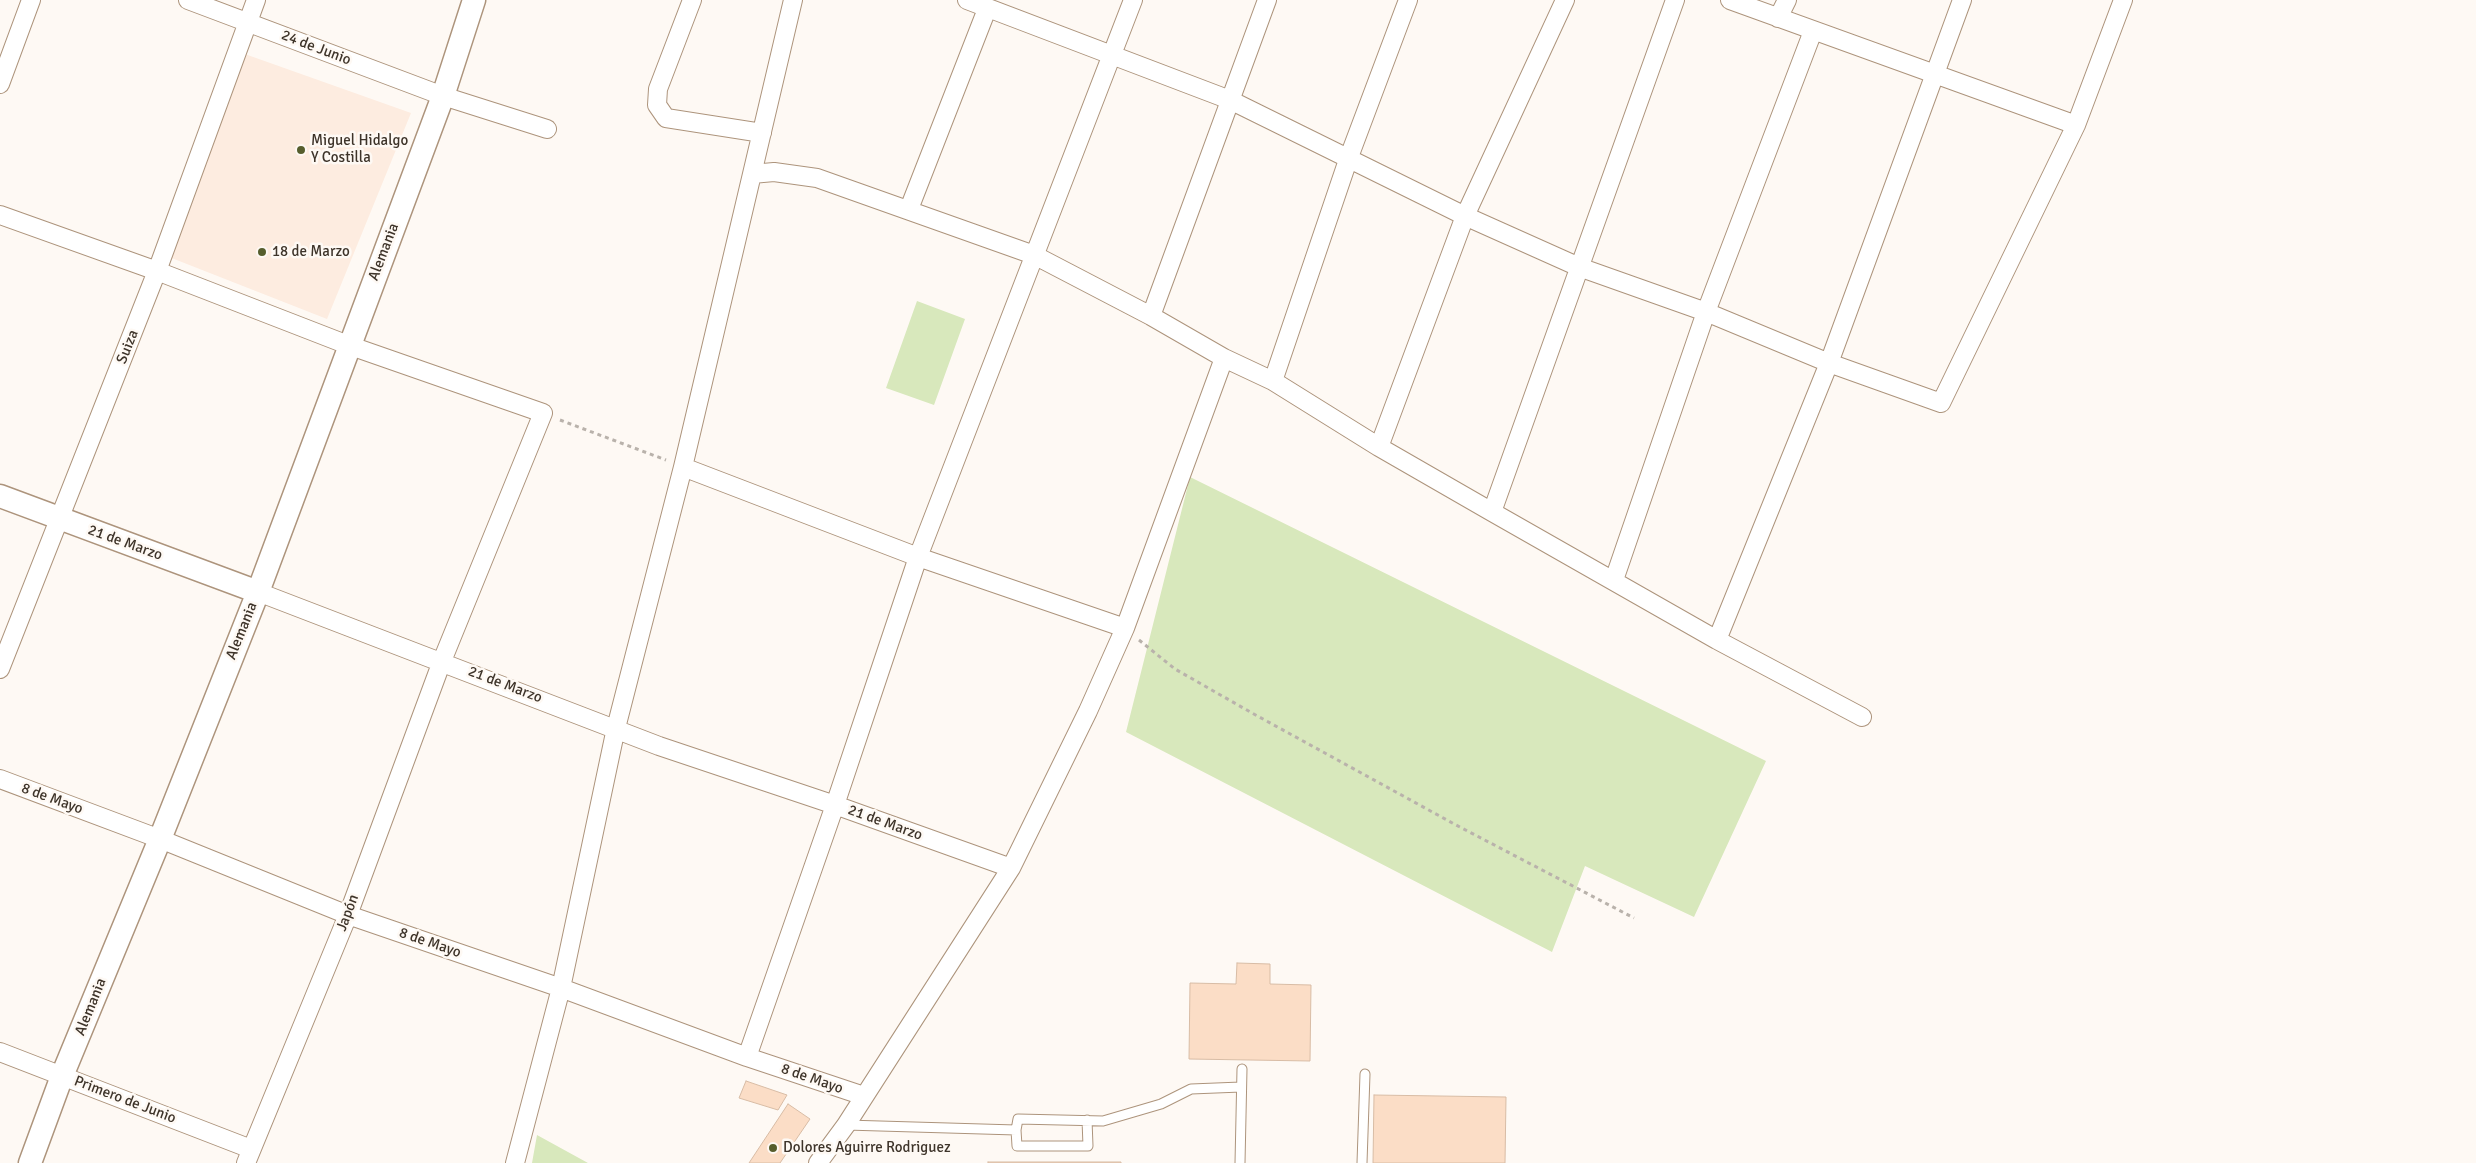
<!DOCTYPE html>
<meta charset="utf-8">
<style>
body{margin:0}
canvas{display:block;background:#fef9f4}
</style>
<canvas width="2476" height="1163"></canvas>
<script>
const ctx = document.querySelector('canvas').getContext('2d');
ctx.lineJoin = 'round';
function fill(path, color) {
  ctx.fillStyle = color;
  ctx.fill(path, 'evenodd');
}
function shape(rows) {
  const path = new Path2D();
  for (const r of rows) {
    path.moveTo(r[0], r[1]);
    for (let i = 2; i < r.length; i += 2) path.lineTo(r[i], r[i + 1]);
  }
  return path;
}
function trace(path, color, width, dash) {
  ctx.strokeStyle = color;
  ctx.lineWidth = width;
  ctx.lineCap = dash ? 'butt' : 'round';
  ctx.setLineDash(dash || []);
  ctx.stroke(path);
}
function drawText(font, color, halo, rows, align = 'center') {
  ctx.font = font + ' Signika,sans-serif';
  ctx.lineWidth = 5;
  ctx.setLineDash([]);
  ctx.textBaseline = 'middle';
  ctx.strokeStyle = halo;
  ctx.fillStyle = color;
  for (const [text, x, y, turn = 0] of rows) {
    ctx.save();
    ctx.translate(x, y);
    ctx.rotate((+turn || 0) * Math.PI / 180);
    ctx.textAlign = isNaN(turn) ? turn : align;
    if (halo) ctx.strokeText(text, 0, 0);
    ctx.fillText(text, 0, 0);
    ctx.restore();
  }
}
fill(shape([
 [242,53,411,113,327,319,169,257]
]), '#fdece0');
fill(shape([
 [917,301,965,319,934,405,886,388],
 [1190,477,1766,761,1694,917,1585,866,1552,952,1126,732],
 [537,1135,588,1163,532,1163]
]), '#d8e8bc');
const building = shape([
 [1237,963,1270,964,1270,984,1311,985,1310,1061,1189,1059,1190,983,1236,984,1237,963],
 [746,1081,787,1095,778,1110,739,1098,746,1081],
 [1374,1095,1506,1097,1505,1163,1373,1163,1374,1095],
 [788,1104,810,1119,780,1163,749,1163,788,1104],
 [988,1162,1121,1162,1121,1163,988,1163,988,1162]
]);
fill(building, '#fbddc6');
trace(building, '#d8bca5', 1);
const service = shape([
 [846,1125,1016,1130,1018,1119,1103,1121,1161,1104,1191,1089,1241,1087],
 [1016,1130,1017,1146,1088,1146,1087,1120],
 [1240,1163,1242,1069],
 [1362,1163,1365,1074]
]);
const minor = shape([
 [188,0,443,96,547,129],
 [692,0,658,89,657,105,666,118,762,133],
 [967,0,1230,100,1465,216,1579,267,1706,312,1829,363,1941,403,2076,125,2123,0],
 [1730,0,2076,125],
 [1778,18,1787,0],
 [0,84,31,0],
 [752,174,774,172,817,178,1034,255,1151,316,1224,358,1273,381,1379,447,1492,512,1717,640,1862,717],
 [909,209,987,9],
 [0,215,157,271,348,345,543,413,442,661,348,915,246,1163],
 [1151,316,1267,0],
 [1273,381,1349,157,1408,0],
 [1379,447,1465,216,1565,0],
 [683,467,918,557,1125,628],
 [1492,512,1675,0],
 [1614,580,1706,312,1813,31],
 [258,592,659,746,835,805,1011,868],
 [1717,640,1829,363,1962,0],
 [0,669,157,271,256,0],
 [0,779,160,839,348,915,561,988,747,1057,864,1096],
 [0,1052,251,1149],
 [747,1057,835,805,918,557,1133,0],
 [515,1163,561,988,616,728,683,467,793,0],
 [818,1163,846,1125,1011,868,1088,711,1125,628,1224,358]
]);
const tertiary = shape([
 [0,496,258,592],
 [30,1163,62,1076,160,839,258,592,443,96,474,0]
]);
trace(service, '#ad947c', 11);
trace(minor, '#ad947c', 20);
trace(tertiary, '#ad947c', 25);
trace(shape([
 [560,420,666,460],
 [1139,640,1175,669,1252,713,1456,825,1634,918]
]), '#b9b2ab', 3, [4, 4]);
trace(service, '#fff', 9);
trace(minor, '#fff', 18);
trace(tertiary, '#fff', 22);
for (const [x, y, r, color] of [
 [301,150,5,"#565d2c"],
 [262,252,5,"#565d2c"],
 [773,1148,5,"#565d2c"]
]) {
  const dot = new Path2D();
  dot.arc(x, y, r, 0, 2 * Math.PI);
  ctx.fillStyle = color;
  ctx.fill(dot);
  trace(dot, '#fef9f4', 2);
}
drawText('15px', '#3e342a', '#fef9f4', [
 ["24 de Junio",316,48,21],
 ["Alemania",384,252,-69],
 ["Suiza",128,347,-68],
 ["21 de Marzo",125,543,20],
 ["Alemania",242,631,-68],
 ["21 de Marzo",505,685,21],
 ["8 de Mayo",52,799,20],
 ["21 de Marzo",885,823,20],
 ["Japón",348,913,-69],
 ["8 de Mayo",430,943,19],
 ["Alemania",91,1007,-68],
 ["8 de Mayo",812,1079,19],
 ["Primero de Junio",125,1100,21]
]);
drawText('15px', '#3e342a', '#fef9f4', [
 ["Miguel Hidalgo",311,141],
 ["Y Costilla",311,158],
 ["18 de Marzo",272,252],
 ["Dolores Aguirre Rodriguez",783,1148]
], 'left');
</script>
